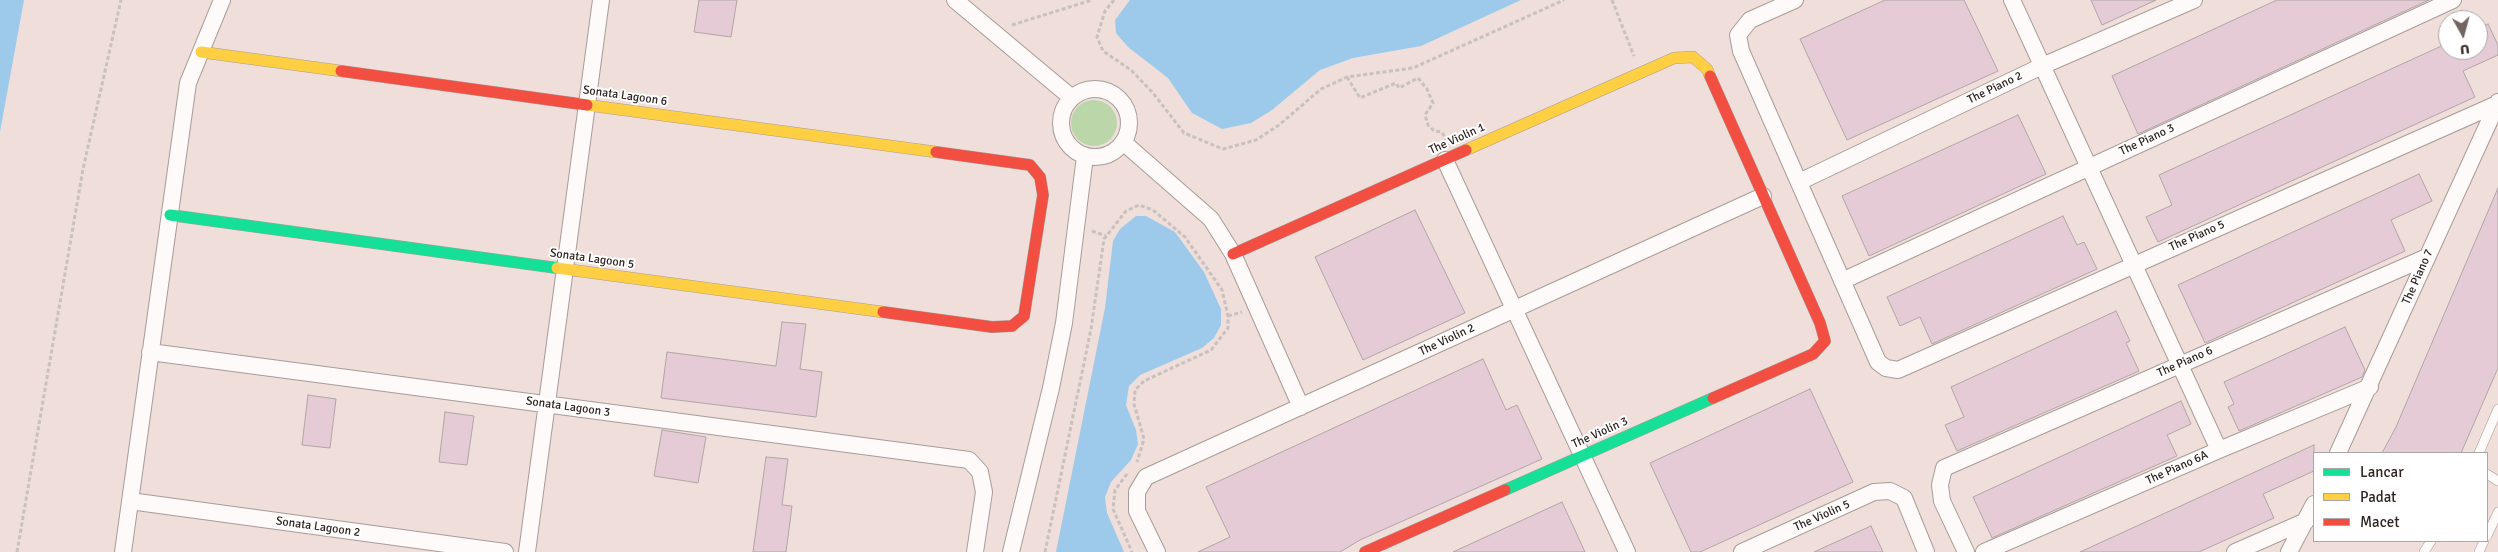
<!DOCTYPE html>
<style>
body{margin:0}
#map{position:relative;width:2498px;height:552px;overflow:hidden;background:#efded9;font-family:Signika,sans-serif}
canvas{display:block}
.legend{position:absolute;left:2313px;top:452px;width:175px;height:90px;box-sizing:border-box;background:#fff;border:1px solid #aca7a6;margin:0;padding:6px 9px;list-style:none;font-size:15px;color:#2f2420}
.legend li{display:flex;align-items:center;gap:10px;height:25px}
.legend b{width:25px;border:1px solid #aca7a6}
.north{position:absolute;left:2438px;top:10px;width:50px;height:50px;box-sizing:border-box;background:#fff;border:1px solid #aca7a6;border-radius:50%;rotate:173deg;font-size:14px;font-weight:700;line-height:20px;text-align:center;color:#2f2420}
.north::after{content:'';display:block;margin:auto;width:18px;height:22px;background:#726561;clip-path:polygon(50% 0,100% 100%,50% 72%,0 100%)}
</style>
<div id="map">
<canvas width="2498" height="552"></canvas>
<ul class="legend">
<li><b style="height:6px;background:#16e098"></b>Lancar</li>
<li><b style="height:6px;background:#ffcf43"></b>Padat</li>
<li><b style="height:6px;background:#f24e42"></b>Macet</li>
</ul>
<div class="north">U</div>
</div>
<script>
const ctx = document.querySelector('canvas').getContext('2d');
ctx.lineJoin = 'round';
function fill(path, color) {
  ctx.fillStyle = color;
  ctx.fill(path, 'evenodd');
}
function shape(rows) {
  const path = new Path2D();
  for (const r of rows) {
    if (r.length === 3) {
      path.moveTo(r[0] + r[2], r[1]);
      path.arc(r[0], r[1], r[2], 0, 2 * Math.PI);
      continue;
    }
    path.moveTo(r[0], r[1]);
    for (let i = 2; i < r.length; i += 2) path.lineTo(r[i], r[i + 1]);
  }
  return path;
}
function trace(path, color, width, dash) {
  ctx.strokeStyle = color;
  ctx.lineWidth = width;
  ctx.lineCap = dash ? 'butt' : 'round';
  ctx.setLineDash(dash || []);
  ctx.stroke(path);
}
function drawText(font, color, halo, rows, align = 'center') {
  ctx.font = font + ' Signika,sans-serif';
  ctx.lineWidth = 4;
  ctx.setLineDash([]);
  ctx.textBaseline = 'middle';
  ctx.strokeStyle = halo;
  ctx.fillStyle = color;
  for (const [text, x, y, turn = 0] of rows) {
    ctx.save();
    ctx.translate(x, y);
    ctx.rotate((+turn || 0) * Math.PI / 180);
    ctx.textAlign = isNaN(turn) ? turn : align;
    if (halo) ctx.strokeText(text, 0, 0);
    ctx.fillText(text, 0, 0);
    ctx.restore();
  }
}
fill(shape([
 [1094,123,23]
]), '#bbd7aa');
fill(shape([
 [0,0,24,0,0,132],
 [1130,0,1521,0,1421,46,1353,58,1320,70,1272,110,1251,123,1222,129,1192,113,1168,78,1128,47,1116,33,1115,20],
 [1136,216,1146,216,1175,232,1204,272,1221,309,1221,325,1214,338,1202,348,1140,375,1129,386,1126,405,1136,430,1138,444,1131,460,1111,482,1105,497,1107,513,1124,552,1056,552,1105,308,1113,241,1120,229]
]), '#9dcaeb');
const building = shape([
 [699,0,737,0,731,37,694,32,699,0],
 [1885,0,1964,0,1998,71,1847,140,1800,39,1885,0],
 [2091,0,2156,0,2102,25,2091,0],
 [2277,0,2429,0,2138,134,2112,76,2277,0],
 [2488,24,2498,45,2498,55,2463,71,2475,97,2158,242,2146,217,2172,205,2159,175,2448,43,2448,50,2478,50,2478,29,2488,24],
 [2018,115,2046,174,1869,256,1842,196,2018,115],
 [2419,174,2432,201,2391,220,2405,251,2205,343,2178,285,2419,174],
 [2498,188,2498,368,2461,453,2382,453,2396,427,2498,188],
 [1415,210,1465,313,1363,360,1315,257,1415,210],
 [2063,216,2077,245,2084,242,2097,269,1932,344,1920,317,1900,326,1887,297,2063,216],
 [2116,311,2130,341,2126,343,2139,371,1957,451,1945,425,1964,417,1951,387,2116,311],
 [782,322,806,324,800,369,822,372,816,417,661,398,667,352,776,366,782,322],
 [2345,327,2365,370,2362,377,2239,431,2228,407,2234,404,2224,382,2345,327],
 [1483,359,1506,410,1517,405,1542,459,1360,540,1340,552,1198,552,1230,537,1206,487,1483,359],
 [1810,389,1853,482,1700,552,1691,552,1650,463,1810,389],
 [308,395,336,399,330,448,302,445,308,395],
 [2181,401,2191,424,2167,435,2177,456,1992,538,1973,497,2181,401],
 [445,412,474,416,467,465,439,462,445,412],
 [662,430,706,437,698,483,654,476,662,430],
 [2314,445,2314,471,2263,494,2274,518,2199,552,2080,552,2314,445],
 [766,457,788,459,782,505,792,506,786,552,753,552,766,457],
 [1562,502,1585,552,1453,552,1562,502],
 [1871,526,1883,552,1814,552,1871,526]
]);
fill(building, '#e4cbd5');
trace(building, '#b1a5a6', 1);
const lane = shape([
 [2479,453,2498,409],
 [2487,474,2498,481],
 [2487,536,2498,512],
 [2424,552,2431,541],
 [2479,552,2484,541]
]);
const street = shape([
 [955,0,1072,98],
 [1795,0,1750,20,1738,35,1741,51,1878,362,1886,368,1898,370,2497,104],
 [2012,0,2219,450],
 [1095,123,34],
 [1123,142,1211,219,1233,254,1301,407],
 [1445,160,1627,552],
 [1799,182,2042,66,2194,0],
 [1842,281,2453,0],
 [150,352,969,460,980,472,984,492,975,552],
 [2338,453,2498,102],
 [130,501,505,552],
 [123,552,188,83,222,0],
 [527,552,601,0],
 [1011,552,1051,388,1064,323,1085,156],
 [1157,552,1137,511,1137,492,1146,477,1763,196],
 [1742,552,1874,492,1890,491,1904,498,1926,552],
 [1966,552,1942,501,1940,485,1944,468,2427,257],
 [1984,552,2219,450,2370,387],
 [2235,552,2306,521],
 [2289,552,2314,504]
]);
const fast = shape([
 [170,215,557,268],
 [1505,490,1713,398]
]);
const slow = shape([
 [201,52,341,71],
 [587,105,936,152],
 [1466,150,1674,58,1693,57,1707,69,1710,76],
 [557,268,883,312]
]);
const jam = shape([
 [341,71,587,105],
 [1710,76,1820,323,1825,341,1813,354,1713,398],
 [1233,254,1466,150],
 [883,312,992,327,1012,326,1024,316,1043,195,1040,177,1030,165,936,152],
 [1365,552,1505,490]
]);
trace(lane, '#a99c98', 10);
trace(street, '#a99c98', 18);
trace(fast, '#a99c98', 12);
trace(slow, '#a99c98', 12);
trace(jam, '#a99c98', 12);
trace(shape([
 [1114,0,1105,11,1097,37,1103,51,1131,70,1153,93,1184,133,1223,149,1256,140,1279,125,1321,89,1347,77,1413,68,1564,0],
 [1612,0,1634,56],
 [1012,25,1092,0],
 [1347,77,1360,98,1396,83,1399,88,1418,78,1427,89,1433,103,1425,115,1428,125,1434,131,1442,132,1446,140],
 [1092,231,1106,236],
 [1228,316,1242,312],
 [1127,474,1115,490,1113,509,1132,552],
 [17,552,83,169,121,0],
 [1045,552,1091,329,1104,239,1126,211,1139,205,1153,210,1185,237,1222,290,1228,316,1228,328,1211,350,1144,381,1135,390,1134,404,1144,439,1137,462]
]), '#c8c1bf', 3, [4, 2.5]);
trace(lane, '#fdfaf9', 9);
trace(street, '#fdfaf9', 16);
trace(fast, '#16e098', 11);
trace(slow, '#ffcf43', 11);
trace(jam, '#f24e42', 11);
drawText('12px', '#2f2420', '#fff', [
 ["The Piano 2",1995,88,-26],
 ["Sonata Lagoon 6",625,96,8],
 ["The Violin 1",1457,139,-24],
 ["The Piano 3",2147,140,-25],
 ["The Piano 5",2197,236,-24],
 ["Sonata Lagoon 5",592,259,8],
 ["The Piano 7",2418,277,-66],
 ["The Violin 2",1447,340,-25],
 ["The Piano 6",2185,362,-24],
 ["Sonata Lagoon 3",568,407,8],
 ["The Violin 3",1600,433,-24],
 ["The Piano 6A",2177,468,-24],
 ["The Violin 5",1822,516,-24],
 ["Sonata Lagoon 2",318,527,8]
]);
</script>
